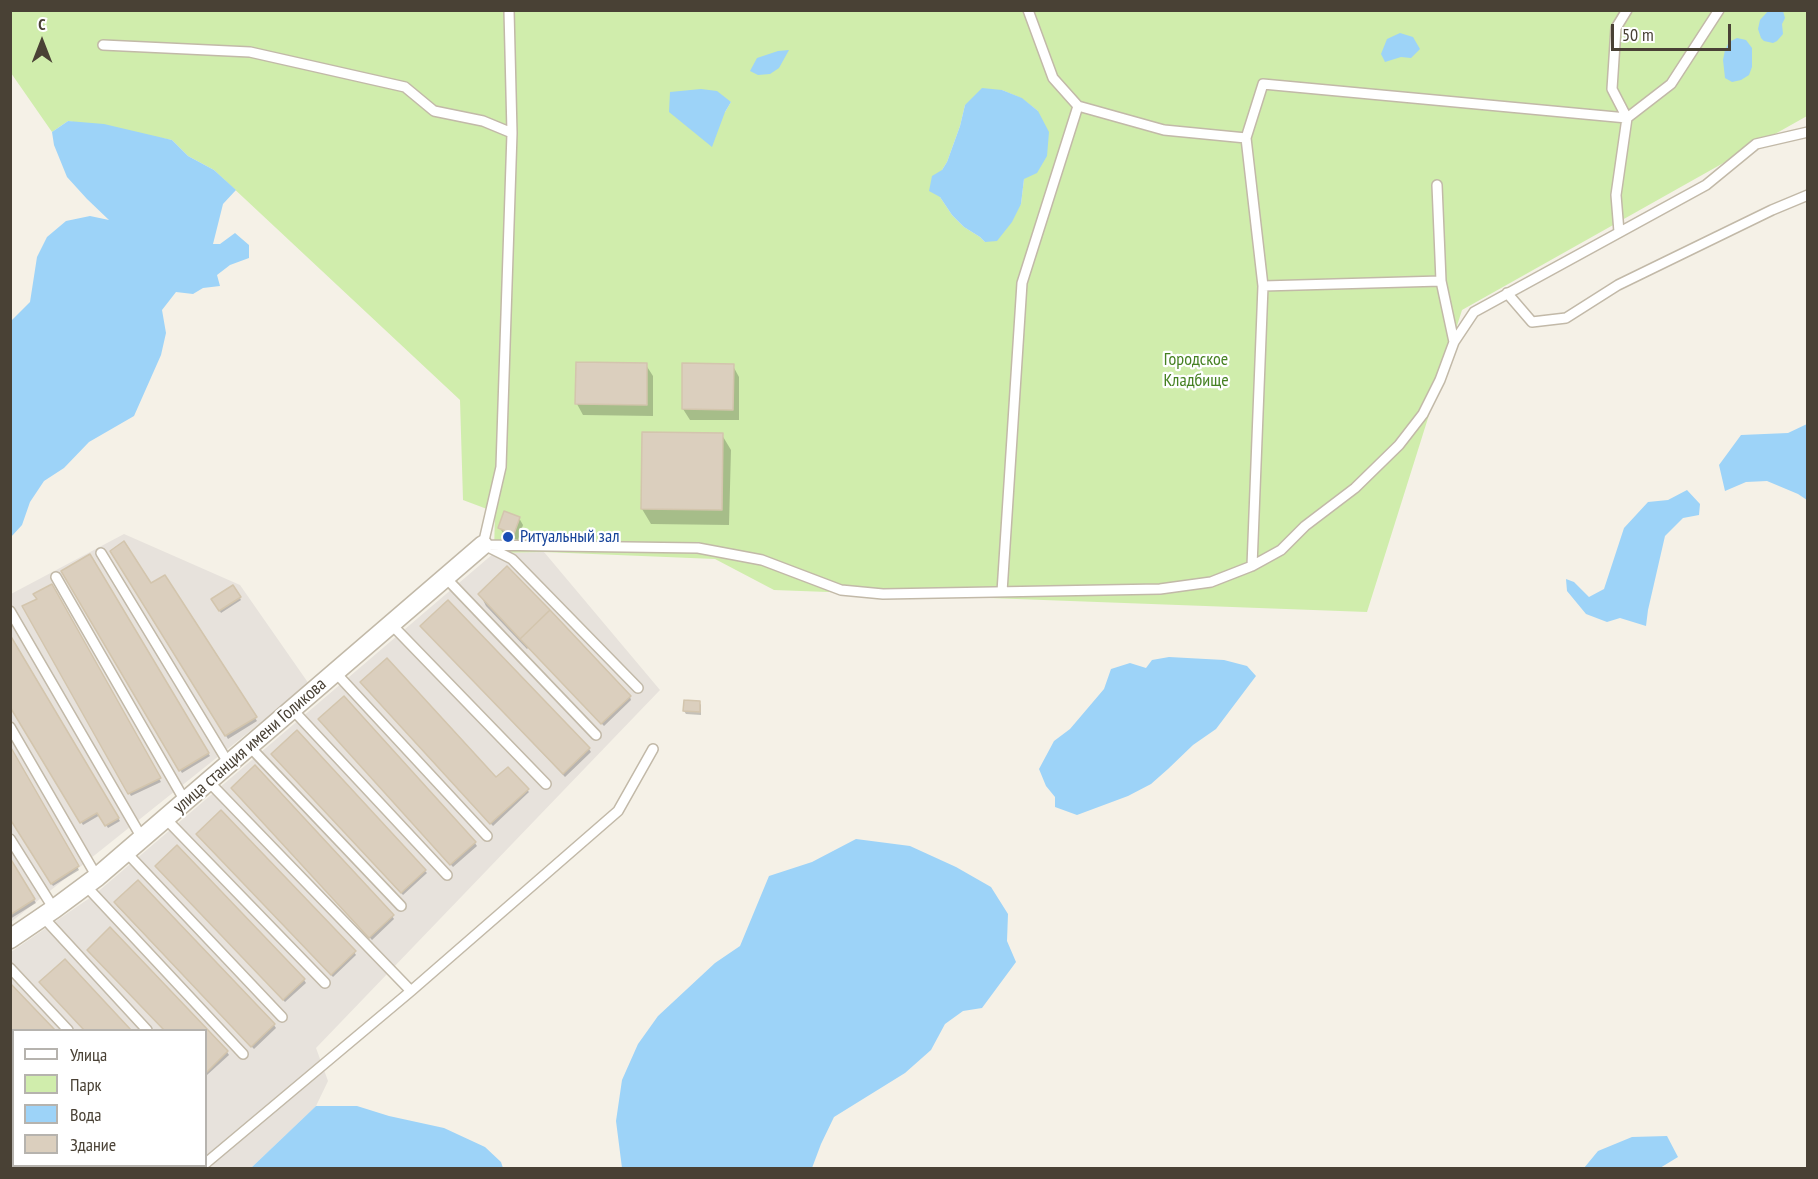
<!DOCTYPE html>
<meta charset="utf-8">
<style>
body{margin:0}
#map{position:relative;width:1818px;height:1179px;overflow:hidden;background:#f5f1e7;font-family:"PT Sans Narrow",sans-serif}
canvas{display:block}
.frame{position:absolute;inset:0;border:12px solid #494135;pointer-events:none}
.legend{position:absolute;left:12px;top:1029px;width:195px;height:138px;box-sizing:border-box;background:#fff;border:2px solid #b6b3ae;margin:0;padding:8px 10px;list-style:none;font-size:18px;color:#494135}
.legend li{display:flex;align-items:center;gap:12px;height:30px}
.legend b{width:30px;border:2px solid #b6b3ae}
.north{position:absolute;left:12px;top:12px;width:60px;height:60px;-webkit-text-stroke:4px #fff;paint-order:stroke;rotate:0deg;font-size:16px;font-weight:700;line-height:24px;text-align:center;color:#494135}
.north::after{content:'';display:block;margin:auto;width:21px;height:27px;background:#494135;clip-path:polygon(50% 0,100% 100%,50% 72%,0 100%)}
.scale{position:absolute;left:1611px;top:24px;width:120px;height:27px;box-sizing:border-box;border:3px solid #494135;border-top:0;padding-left:8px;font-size:18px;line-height:21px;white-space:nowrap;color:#494135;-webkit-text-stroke:4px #fff;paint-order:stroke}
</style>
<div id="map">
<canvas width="1818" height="1179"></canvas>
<div class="frame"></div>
<ul class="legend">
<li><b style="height:8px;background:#fff"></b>Улица</li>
<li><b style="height:16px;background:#d0edac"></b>Парк</li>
<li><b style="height:16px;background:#9dd3f8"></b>Вода</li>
<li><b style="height:16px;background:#dbcfbe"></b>Здание</li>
</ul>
<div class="north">С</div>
<div class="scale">50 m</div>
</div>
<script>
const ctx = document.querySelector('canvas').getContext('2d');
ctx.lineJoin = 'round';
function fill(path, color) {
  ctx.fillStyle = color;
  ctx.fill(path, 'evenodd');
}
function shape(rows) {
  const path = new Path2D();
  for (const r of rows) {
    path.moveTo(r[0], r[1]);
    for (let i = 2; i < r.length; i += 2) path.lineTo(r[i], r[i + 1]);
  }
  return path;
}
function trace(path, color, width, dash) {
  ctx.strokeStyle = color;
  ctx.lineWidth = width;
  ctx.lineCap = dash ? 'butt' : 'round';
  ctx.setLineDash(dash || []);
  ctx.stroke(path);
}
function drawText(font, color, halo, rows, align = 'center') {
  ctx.font = font + ' "PT Sans Narrow",sans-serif';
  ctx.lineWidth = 4.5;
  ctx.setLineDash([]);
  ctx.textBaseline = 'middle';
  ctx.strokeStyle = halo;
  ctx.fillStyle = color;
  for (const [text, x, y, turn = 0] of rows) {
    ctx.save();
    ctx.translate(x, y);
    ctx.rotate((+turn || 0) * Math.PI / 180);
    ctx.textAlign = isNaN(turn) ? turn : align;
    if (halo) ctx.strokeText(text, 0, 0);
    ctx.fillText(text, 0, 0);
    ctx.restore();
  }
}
fill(shape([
 [10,1044,14,1047,14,1166,118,1166,114,1168,11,1168]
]), '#f9e7d0');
fill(shape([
 [124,534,240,585,309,684,11,922,11,594],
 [544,552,660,690,316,1048,328,1081,316,1106,251,1168,114,1168,118,1166,206,1166,206,1030,14,1030,13,1047,11,1044,11,952,94,895,494,553]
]), '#e7e2dc');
fill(shape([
 [10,11,1807,11,1807,116,1462,310,1367,612,774,590,715,559,544,552,494,553,495,512,463,500,460,400,214,170,188,156,172,140,68,121,52,132,11,73],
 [1002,90,1021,98,1038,111,1024,179,1021,204,985,242,980,237,964,227,952,215,940,197,942,170,947,162,960,126,965,105],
 [670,92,731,102,725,112]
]), '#d0edac');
fill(shape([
 [1769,10,1783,11,1785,18,1782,24,1783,34,1777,41,1773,43,1764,41,1761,38,1758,29,1760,20],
 [1400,33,1413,37,1420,49,1411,58,1401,57,1385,62,1381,54,1387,39],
 [1737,38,1746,40,1752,48,1752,67,1749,75,1741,80,1732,82,1725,78,1723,60,1725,50,1729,42],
 [789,50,779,68,770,74,758,75,750,71,757,58,778,51],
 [982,88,1002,90,1022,98,1038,111,1049,132,1047,156,1037,173,1024,179,1021,204,1012,222,997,241,985,242,980,237,964,227,952,215,940,197,929,191,932,176,942,170,947,162,960,126,965,105],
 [701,89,717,91,731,102,725,112,712,147,669,112,670,92],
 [68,121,104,124,172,140,188,156,214,170,236,190,223,204,213,244,220,244,235,233,249,245,249,258,230,265,217,275,220,286,203,288,193,294,176,292,162,310,166,333,161,355,134,416,89,442,64,468,44,481,30,502,22,525,11,537,11,321,30,302,37,257,47,237,66,221,90,216,109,220,87,199,67,177,54,145,52,132],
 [1807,424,1807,500,1798,494,1767,481,1746,482,1725,491,1719,465,1741,435,1788,433],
 [1687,490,1700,504,1699,515,1683,518,1665,536,1648,610,1646,626,1620,618,1607,622,1586,614,1567,591,1566,579,1574,582,1589,597,1604,589,1624,528,1648,502,1668,500],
 [1169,657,1224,660,1247,666,1256,676,1216,729,1193,745,1168,769,1151,784,1128,796,1077,815,1055,807,1055,797,1046,786,1039,769,1054,741,1070,729,1104,689,1111,669,1130,663,1146,668,1152,660],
 [856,839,910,846,956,867,991,887,1008,914,1007,941,1016,962,982,1008,963,1011,945,1024,931,1050,905,1073,834,1117,821,1144,812,1168,622,1168,616,1121,622,1080,638,1044,658,1016,715,963,740,946,769,876,812,862],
 [316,1106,357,1106,389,1116,444,1128,485,1147,501,1162,503,1168,251,1168],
 [1667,1136,1678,1157,1660,1168,1584,1168,1598,1151,1632,1137]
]), '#9dd3f8');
fill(shape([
 [646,365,653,376,653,416,583,415,577,404],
 [733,366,739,377,739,420,690,420,683,409],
 [643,434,722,435,731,450,729,525,651,524,642,509],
 [519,518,523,525,518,540,504,535,500,528],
 [112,551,150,585,165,577,257,721,228,739],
 [90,556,210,756,182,773,63,572],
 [51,586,161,782,131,796,24,607,39,600],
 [233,587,241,600,221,613,213,599],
 [480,594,630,697,631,700,604,726,529,647,527,649,486,606],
 [424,629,589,749,591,752,565,777],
 [10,638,120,821,108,828,100,815,83,825,10,704],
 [364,685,496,779,527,790,529,792,493,826],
 [699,702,701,705,701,715,686,714,684,711],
 [322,722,475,843,477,846,453,867],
 [10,749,79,870,53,886,10,816],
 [275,757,425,871,427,873,403,895],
 [235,791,392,916,394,919,372,940],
 [199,837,354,952,356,955,333,977],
 [177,847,304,980,306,983,285,1002,159,869],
 [10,861,36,903,10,919],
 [138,882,274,1025,276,1028,254,1049,117,906,116,903],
 [110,930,227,1052,229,1055,207,1075,206,1073,206,1030,165,1030,91,953],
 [65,961,129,1030,84,1030,43,986],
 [10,1110,14,1166,62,1166,63,1168,10,1168]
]), '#0003');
const building = shape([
 [576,362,647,363,647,405,575,404,576,362],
 [682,363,734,364,733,410,682,409,682,363],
 [642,432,723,433,722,510,641,509,642,432],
 [504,511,520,517,514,534,498,528,504,511],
 [124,541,151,583,165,575,257,717,225,736,110,551,124,541],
 [90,554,209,753,179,771,61,571,90,554],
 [507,566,550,610,520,639,478,594,507,566],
 [52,584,161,778,128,794,22,606,37,599,33,594,52,584],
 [233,585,241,597,219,611,211,599,233,585],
 [448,600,590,748,563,774,420,626,448,600],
 [550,610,631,696,601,724,520,639,550,610],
 [10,635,119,818,105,826,97,813,80,823,10,707,10,635],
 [387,658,496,777,508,767,529,789,490,824,360,682,387,658],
 [344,696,476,842,450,865,318,719,344,696],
 [684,700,700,701,700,712,683,711,684,700],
 [297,730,426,870,401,893,271,754,297,730],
 [10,746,79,866,51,884,10,819,10,746],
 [255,765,394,915,369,938,231,788,255,765],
 [221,810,356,951,331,975,196,834,221,810],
 [177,845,305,979,283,1000,155,866,177,845],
 [10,858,35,899,10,915,10,858],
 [138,880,275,1024,251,1047,114,902,138,880],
 [110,927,228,1051,206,1073,206,1030,164,1030,87,950,110,927],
 [65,959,131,1030,84,1030,39,982,65,959],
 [10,983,55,1030,14,1032,10,1028,10,983],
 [10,1108,14,1111,14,1166,62,1166,59,1168,10,1168,10,1108]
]);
fill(building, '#dbcfbe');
trace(building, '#d3c5ad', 1.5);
const service = shape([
 [1028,10,1053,78,1078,106],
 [1627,10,1616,28,1612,89,1627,118,1671,84,1719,10],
 [103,45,250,52,405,87,434,111,483,121,512,133],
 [1437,185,1441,281,1454,342],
 [1263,286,1441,281],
 [1507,293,1532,322,1566,318,1618,285,1772,210,1808,195],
 [483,545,698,548,762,560,841,590,883,594,1160,589,1211,582,1252,566,1281,550,1305,526,1355,488,1399,445,1423,414,1440,380,1454,342,1474,312,1706,185,1756,144,1808,132],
 [483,545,501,467,512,133,509,10],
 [488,547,512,559,638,688],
 [101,553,229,764],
 [1252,566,1263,286,1246,138,1263,84,1627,118,1616,195,1619,232],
 [56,577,185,801],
 [445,577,596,735],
 [1002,592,1022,283,1078,106,1164,130,1246,138],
 [10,611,142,838],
 [391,624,546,784],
 [335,672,487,836],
 [292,709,447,875],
 [10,727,97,877],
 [249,746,401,906],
 [208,781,411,991],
 [165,818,325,983],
 [10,839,54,909],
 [126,852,282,1017],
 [86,886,243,1054],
 [43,917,147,1030],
 [10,968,68,1030],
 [10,1091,14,1094],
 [206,1163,411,991,618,811,653,749],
 [180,1166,182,1168]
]);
const minor = shape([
 [10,939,54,909,97,877,483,545]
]);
trace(service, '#c2b9a8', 12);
trace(minor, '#c2b9a8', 21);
trace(service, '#fff', 9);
trace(minor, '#fff', 18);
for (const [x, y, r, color] of [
 [508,537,6,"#1a4fb4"]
]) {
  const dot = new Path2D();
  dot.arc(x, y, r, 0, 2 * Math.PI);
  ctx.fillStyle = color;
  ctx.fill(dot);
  trace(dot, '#fff', 2);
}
drawText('18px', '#468122', '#fff', [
 ["Городское",1196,360],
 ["Кладбище",1196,381]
]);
drawText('18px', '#164399', '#fff', [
 ["Ритуальный зал",520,537]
], 'left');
drawText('18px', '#494135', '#fff', [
 ["улица станция имени Голикова",250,746,-41]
]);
</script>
